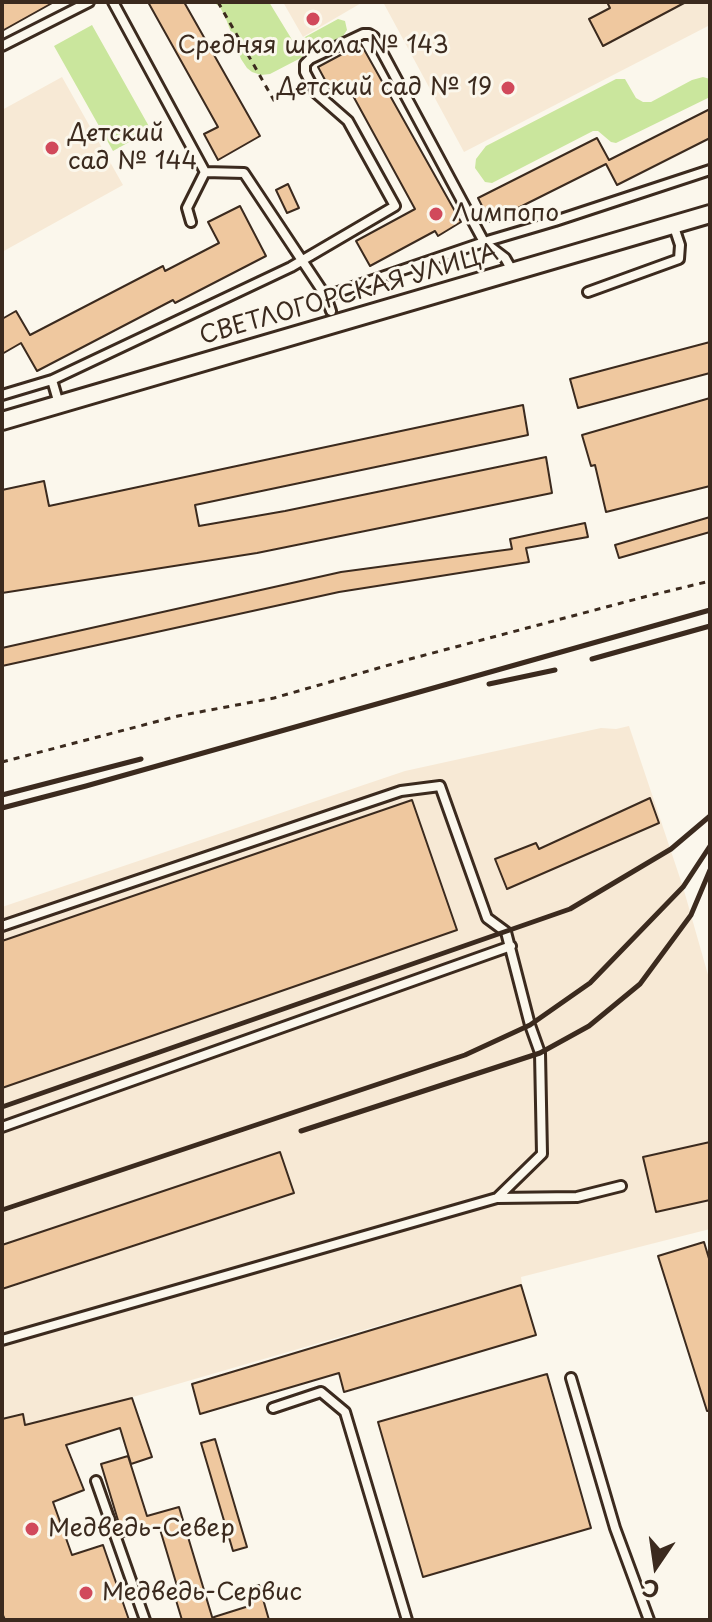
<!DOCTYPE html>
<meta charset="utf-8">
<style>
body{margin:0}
#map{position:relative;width:712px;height:1622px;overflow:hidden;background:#fbf7ec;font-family:"Playpen Sans",sans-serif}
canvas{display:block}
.frame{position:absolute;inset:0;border:4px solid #3b2a1e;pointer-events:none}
.north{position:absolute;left:616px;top:1526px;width:80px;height:80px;-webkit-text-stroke:6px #fbf7ec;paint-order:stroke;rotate:193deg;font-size:22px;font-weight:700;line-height:32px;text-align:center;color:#3b2a1e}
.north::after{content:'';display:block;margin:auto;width:28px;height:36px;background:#3b2a1e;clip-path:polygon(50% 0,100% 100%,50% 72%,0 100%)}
</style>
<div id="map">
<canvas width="712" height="1622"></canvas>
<div class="frame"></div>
<div class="north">С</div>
</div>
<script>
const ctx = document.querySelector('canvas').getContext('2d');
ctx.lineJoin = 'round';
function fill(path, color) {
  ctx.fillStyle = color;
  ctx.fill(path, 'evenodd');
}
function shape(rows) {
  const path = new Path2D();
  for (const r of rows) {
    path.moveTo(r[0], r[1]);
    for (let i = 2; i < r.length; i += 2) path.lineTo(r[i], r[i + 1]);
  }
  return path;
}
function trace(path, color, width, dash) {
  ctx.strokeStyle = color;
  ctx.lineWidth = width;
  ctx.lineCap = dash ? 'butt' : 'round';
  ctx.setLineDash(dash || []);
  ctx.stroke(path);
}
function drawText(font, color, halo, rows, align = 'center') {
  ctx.font = font + ' "Playpen Sans",sans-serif';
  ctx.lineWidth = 6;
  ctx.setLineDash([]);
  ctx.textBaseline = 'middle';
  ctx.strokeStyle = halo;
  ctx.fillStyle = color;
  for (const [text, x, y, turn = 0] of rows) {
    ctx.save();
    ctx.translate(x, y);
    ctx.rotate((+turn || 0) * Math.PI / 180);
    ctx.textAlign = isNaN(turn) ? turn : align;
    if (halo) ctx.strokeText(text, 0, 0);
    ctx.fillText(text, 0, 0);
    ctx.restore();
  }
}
fill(shape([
 [283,2,363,2,303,37],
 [383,2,710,2,710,25,464,152],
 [62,77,123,185,2,252,2,110],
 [629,726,683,887,710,982,710,1229,521,1277,522,1284,2,1435,2,907,405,771,601,728,616,729]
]), '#f7e9d5');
fill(shape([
 [213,2,269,2,294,43,338,19,345,21,347,30,343,36,270,74,261,75,252,72,247,68,241,59,226,19,220,7],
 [92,25,151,130,113,151,54,46],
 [703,77,710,79,710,97,616,143,611,142,598,131,593,131,492,183,485,182,475,168,476,159,486,146,616,79,625,79,636,98,643,102,651,102,692,80]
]), '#cae69d');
const building = shape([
 [2,2,54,2,2,31,2,2],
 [148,2,184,2,260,136,218,160,204,134,218,127,148,2],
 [607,2,686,2,603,46,589,19,610,8,607,2],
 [361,44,461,222,438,236,435,231,370,266,356,241,415,209,346,83,331,91,318,67,361,44],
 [710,109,710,138,617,185,606,164,490,222,478,198,597,138,609,160,710,109],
 [288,184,299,208,287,213,276,190,288,184],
 [240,206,266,256,175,303,173,300,37,371,21,343,2,354,2,319,16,311,30,335,163,266,165,271,219,243,208,222,240,206],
 [710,342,710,373,578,408,570,379,710,342],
 [710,398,710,486,606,512,595,465,591,466,582,435,710,398],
 [523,405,528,435,195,505,199,526,285,511,546,457,552,493,257,553,2,593,2,490,44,481,49,506,523,405],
 [710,517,710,532,619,558,615,545,710,517],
 [585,523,588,537,526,548,529,562,339,592,2,666,2,648,341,572,512,549,510,539,585,523],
 [650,798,659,823,507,889,495,859,536,843,539,849,650,798],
 [412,800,457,930,2,1088,2,941,412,800],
 [710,1142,710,1200,656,1212,643,1157,710,1142],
 [280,1152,294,1193,2,1289,2,1245,280,1152],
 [704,1242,710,1262,710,1411,707,1411,658,1256,704,1242],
 [521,1285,536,1335,344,1392,339,1373,200,1414,192,1384,521,1285],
 [547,1374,591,1528,423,1577,378,1422,547,1374],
 [132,1398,152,1457,131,1464,120,1428,66,1445,84,1490,53,1502,72,1555,103,1545,129,1620,5,1620,2,1613,2,1419,23,1414,25,1425,132,1398],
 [215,1439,247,1547,233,1551,201,1443,215,1439],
 [128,1456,147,1516,179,1507,213,1620,182,1620,172,1587,177,1586,159,1526,123,1537,101,1464,128,1456],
 [259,1585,269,1620,215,1620,214,1617,249,1606,245,1590,259,1585]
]);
fill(building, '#efc89f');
trace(building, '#3b2a1e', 2);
const service = shape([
 [113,2,205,172,244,173,327,298],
 [2,46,89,2],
 [191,222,187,208,205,172],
 [588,292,679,259,680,245,673,224],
 [331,311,326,296,484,242,555,221,710,170],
 [52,380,59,404],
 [2,395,52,380,291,267,395,206,348,121,316,93,305,72,305,64,310,59,363,34,369,34,374,37,484,242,505,258,513,272],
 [2,926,401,791,440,786,487,918,506,932,530,1025,540,1053,542,1154,497,1198,577,1197,621,1186],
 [2,1127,511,946],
 [2,1340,497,1198],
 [571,1378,615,1528,649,1620],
 [273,1408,321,1392,345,1412,407,1620],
 [96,1481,145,1620]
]);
const minor = shape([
 [2,421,710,214]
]);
trace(service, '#3b2a1e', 14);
trace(minor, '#3b2a1e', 22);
trace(shape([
 [218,2,276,104],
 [2,762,178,716,274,698,410,659,644,597,710,581]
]), '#3b2a1e', 3, [6, 6]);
trace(service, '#fbf7ec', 8);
trace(minor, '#fbf7ec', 16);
trace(shape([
 [592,659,710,626],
 [489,684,555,670],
 [2,795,141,759],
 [2,808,86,786,710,610],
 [2,1107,570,909,671,849,710,816],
 [301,1131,540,1053,589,1026,640,984,691,915,710,870],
 [2,1210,465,1055,530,1025,590,983,683,887,710,846]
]), '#3b2a1e', 5);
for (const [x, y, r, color] of [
 [313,19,8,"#d1495b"],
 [508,88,8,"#d1495b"],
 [52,148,8,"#d1495b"],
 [436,214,8,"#d1495b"],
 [32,1529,8,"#d1495b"],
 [86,1593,8,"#d1495b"]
]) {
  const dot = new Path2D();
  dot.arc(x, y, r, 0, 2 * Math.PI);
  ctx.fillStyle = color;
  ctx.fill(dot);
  trace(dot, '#fbf7ec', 3);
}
drawText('24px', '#3b2a1e', '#fbf7ec', [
 ["Средняя школа № 143",313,46,"center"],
 ["Детский сад № 19",492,88,"right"],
 ["Детский",68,134],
 ["сад № 144",68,162],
 ["Лимпопо",452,214],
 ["Медведь-Север",48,1529],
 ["Медведь-Сервис",102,1593]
], 'left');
drawText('24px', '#3b2a1e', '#fbf7ec', [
 ["СВЕТЛОГОРСКАЯ УЛИЦА",349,295,-16]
]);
</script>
